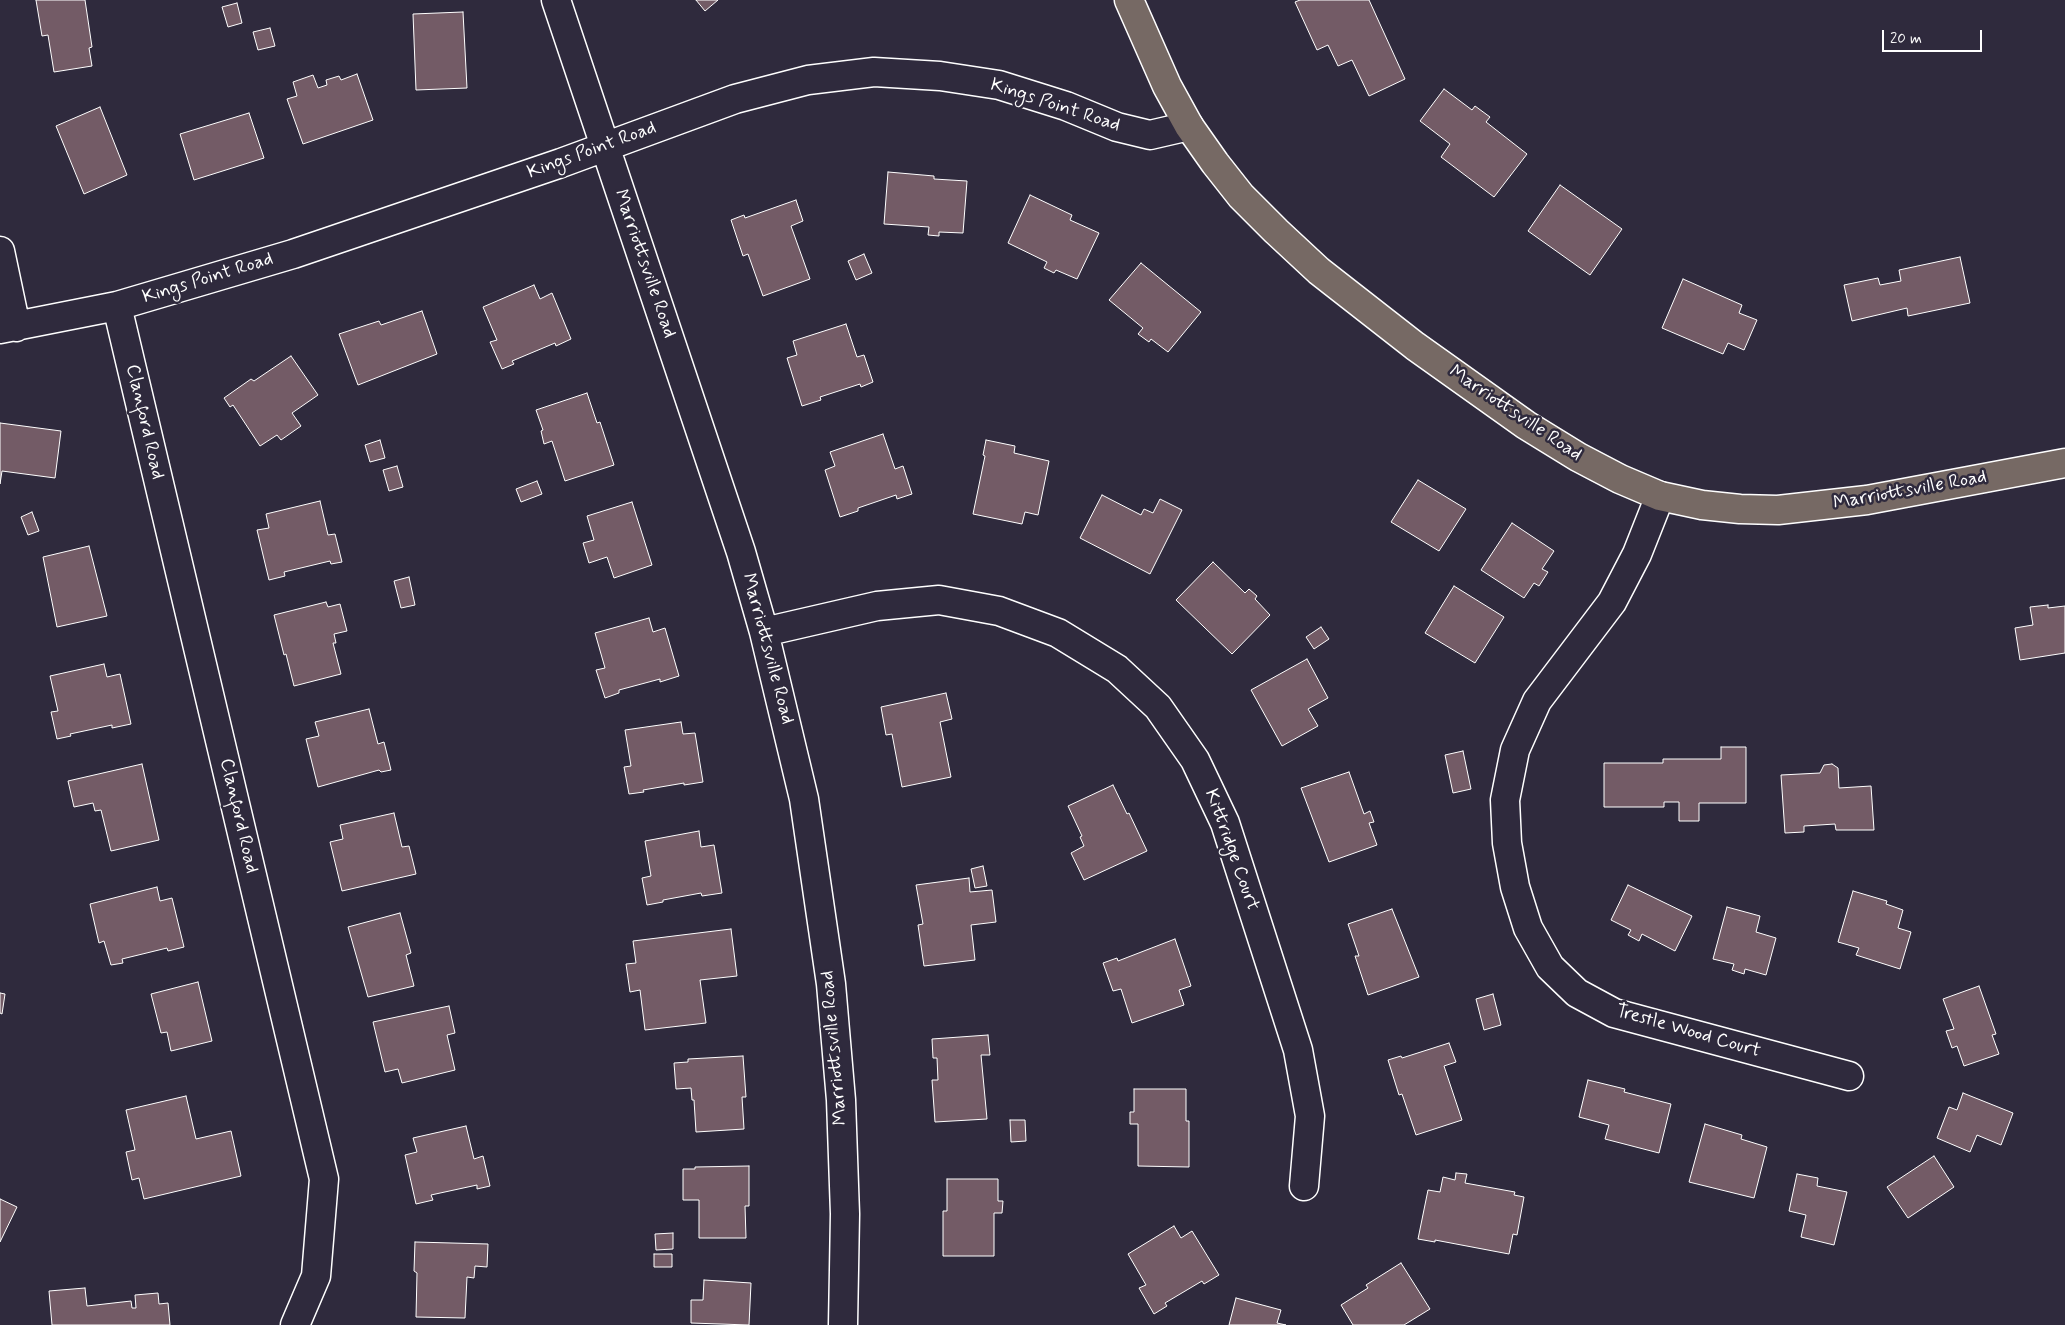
<!DOCTYPE html>
<style>
body{margin:0}
#map{position:relative;width:2065px;height:1325px;overflow:hidden;background:#2f2a3d;font-family:Mynerve,sans-serif}
canvas{display:block}
.scale{position:absolute;left:1882px;top:30px;width:100px;height:22px;box-sizing:border-box;border:2px solid #fff;border-top:0;padding-left:6px;font-size:15px;line-height:18px;white-space:nowrap;color:#fff;-webkit-text-stroke:4px #2f2a3d;paint-order:stroke}
</style>
<div id="map">
<canvas width="2065" height="1325"></canvas>
<div class="scale">20 m</div>
</div>
<script>
const ctx = document.querySelector('canvas').getContext('2d');
ctx.lineJoin = 'round';
function fill(path, color) {
  ctx.fillStyle = color;
  ctx.fill(path, 'evenodd');
}
function shape(rows) {
  const path = new Path2D();
  for (const r of rows) {
    path.moveTo(r[0], r[1]);
    for (let i = 2; i < r.length; i += 2) path.lineTo(r[i], r[i + 1]);
  }
  return path;
}
function trace(path, color, width, dash) {
  ctx.strokeStyle = color;
  ctx.lineWidth = width;
  ctx.lineCap = dash ? 'butt' : 'round';
  ctx.setLineDash(dash || []);
  ctx.stroke(path);
}
function drawText(font, color, halo, rows, align = 'center') {
  ctx.font = font + ' Mynerve,sans-serif';
  ctx.lineWidth = 5;
  ctx.setLineDash([]);
  ctx.textBaseline = 'middle';
  ctx.strokeStyle = halo;
  ctx.fillStyle = color;
  for (const [text, x, y, turn = 0] of rows) {
    ctx.save();
    ctx.translate(x, y);
    ctx.rotate((+turn || 0) * Math.PI / 180);
    ctx.textAlign = isNaN(turn) ? turn : align;
    if (halo) ctx.strokeText(text, 0, 0);
    ctx.fillText(text, 0, 0);
    ctx.restore();
  }
}
const building = shape([
 [36,0,85,0,92,47,89,48,92,66,54,72,48,35,42,36,36,0],
 [696,0,718,0,705,11,696,0],
 [1300,0,1369,0,1405,79,1369,96,1352,60,1338,66,1328,45,1317,50,1295,2,1300,0],
 [237,3,242,23,228,27,222,7,237,3],
 [463,12,467,88,416,90,413,14,463,12],
 [270,28,275,46,258,50,253,32,270,28],
 [357,74,373,120,303,144,287,99,297,96,293,82,313,75,318,88,327,85,326,80,339,76,341,80,357,74],
 [1444,89,1472,110,1475,106,1490,117,1486,122,1527,154,1494,197,1441,157,1450,144,1420,121,1444,89],
 [100,107,127,175,84,194,56,126,100,107],
 [249,113,264,158,194,180,180,134,249,113],
 [888,172,934,176,934,179,967,181,963,233,939,232,939,236,928,235,929,227,884,224,888,172],
 [1560,185,1622,229,1590,275,1528,231,1560,185],
 [1030,195,1072,215,1070,220,1099,233,1077,279,1056,270,1054,273,1044,268,1047,262,1008,243,1030,195],
 [796,200,803,221,791,226,810,279,763,296,748,254,743,256,731,220,744,215,745,218,796,200],
 [864,254,872,273,856,280,848,261,864,254],
 [1960,257,1970,303,1908,316,1907,308,1852,321,1844,285,1878,278,1880,285,1901,281,1899,270,1960,257],
 [1141,263,1201,312,1168,352,1151,339,1149,342,1138,334,1143,328,1109,300,1141,263],
 [1683,279,1742,305,1739,313,1757,320,1744,350,1728,343,1723,354,1662,328,1683,279],
 [534,285,540,299,552,293,571,339,556,346,555,343,512,361,514,364,502,369,490,342,497,340,483,307,534,285],
 [422,311,437,354,358,385,339,334,379,321,381,325,422,311],
 [846,324,857,357,864,355,873,382,861,387,860,384,820,397,821,400,802,406,787,358,797,355,793,341,846,324],
 [291,356,318,395,292,413,301,426,281,440,277,435,260,446,233,405,230,407,224,398,251,379,254,381,291,356],
 [587,393,597,423,600,422,614,465,565,481,552,441,544,444,541,431,543,430,536,410,587,393],
 [0,423,61,431,55,478,2,471,0,484,0,423],
 [883,434,895,469,903,466,912,494,897,499,896,495,858,508,858,511,840,517,825,470,835,466,830,452,883,434],
 [380,440,385,458,370,462,365,445,380,440],
 [986,440,1015,446,1014,453,1049,461,1038,515,1025,512,1022,524,973,514,985,456,983,455,986,440],
 [397,466,403,487,389,491,383,470,397,466],
 [1418,480,1466,509,1439,551,1391,522,1418,480],
 [537,481,542,494,521,502,516,489,537,481],
 [1102,495,1141,515,1144,509,1153,513,1160,499,1182,510,1150,574,1080,538,1102,495],
 [320,501,328,535,335,534,342,562,331,564,330,561,284,572,285,576,269,580,257,530,269,528,266,514,320,501],
 [632,502,652,565,614,578,607,557,589,563,583,543,594,540,587,516,632,502],
 [32,512,39,531,28,535,21,517,32,512],
 [1512,523,1554,551,1542,569,1548,572,1539,586,1534,583,1524,598,1481,570,1512,523],
 [89,546,107,616,57,627,43,557,89,546],
 [1213,562,1245,593,1249,589,1257,596,1255,599,1270,615,1232,654,1176,600,1213,562],
 [409,577,415,605,401,608,394,581,409,577],
 [1454,586,1504,617,1475,663,1425,633,1454,586],
 [326,602,328,607,340,604,347,631,334,634,336,643,333,643,341,674,294,686,286,654,284,655,274,615,326,602],
 [2048,605,2048,608,2065,606,2065,653,2020,660,2015,628,2033,625,2030,607,2048,605],
 [649,618,653,632,665,628,679,676,660,682,660,679,619,690,619,693,605,698,596,670,605,668,595,633,649,618],
 [1321,627,1329,639,1314,649,1306,637,1321,627],
 [1307,659,1328,698,1308,709,1318,726,1282,746,1251,690,1307,659],
 [104,664,107,677,120,674,131,724,112,728,112,725,70,734,71,736,57,739,51,712,58,711,50,676,104,664],
 [946,693,952,719,940,722,951,777,902,787,892,734,886,735,881,707,946,693],
 [369,709,378,744,384,742,391,770,381,772,379,770,318,787,306,739,319,736,315,722,369,709],
 [681,722,683,734,695,733,703,782,684,785,684,783,643,790,644,792,629,794,624,767,631,766,625,730,681,722],
 [1721,747,1746,747,1746,803,1699,803,1699,821,1679,821,1679,802,1664,802,1664,807,1604,807,1604,763,1663,763,1663,759,1721,759,1721,747],
 [1463,751,1471,789,1453,793,1445,755,1463,751],
 [142,764,159,840,111,851,101,810,95,811,93,803,74,807,68,781,142,764],
 [1832,764,1838,768,1839,788,1871,786,1874,830,1836,830,1835,824,1804,826,1804,832,1785,833,1781,775,1820,773,1824,765,1832,764],
 [1349,772,1364,814,1370,811,1374,822,1369,823,1377,845,1329,862,1301,788,1349,772],
 [1113,785,1127,814,1129,813,1147,851,1084,880,1071,853,1084,846,1080,837,1082,836,1068,806,1113,785],
 [394,813,402,847,409,846,416,874,342,891,330,842,343,839,340,825,394,813],
 [699,831,701,847,714,845,722,893,702,896,701,893,663,900,663,902,647,905,642,878,651,876,645,841,699,831],
 [983,866,987,886,975,888,971,869,983,866],
 [969,878,970,892,992,890,996,922,971,925,975,960,924,966,918,925,923,924,916,885,969,878],
 [1628,885,1692,916,1675,951,1642,934,1639,941,1628,935,1631,930,1611,920,1628,885],
 [157,887,160,901,172,898,184,947,168,951,167,948,122,959,123,963,111,965,104,941,99,943,90,904,157,887],
 [1853,891,1887,901,1886,904,1903,910,1898,928,1911,932,1900,969,1856,955,1859,948,1838,942,1853,891],
 [1727,907,1760,916,1756,932,1776,938,1766,975,1745,969,1744,974,1732,970,1734,964,1713,959,1727,907],
 [1392,909,1419,977,1368,995,1355,956,1359,956,1348,924,1392,909],
 [400,913,411,953,406,955,414,986,368,997,348,927,400,913],
 [731,929,737,976,700,980,706,1023,645,1030,640,990,630,992,626,964,636,963,633,941,731,929],
 [1175,939,1191,986,1179,990,1184,1005,1132,1023,1121,989,1113,991,1103,963,1117,958,1118,961,1175,939],
 [198,982,212,1041,171,1051,167,1032,161,1033,151,994,198,982],
 [1979,986,1996,1034,1992,1035,1999,1054,1964,1066,1957,1046,1952,1048,1946,1031,1954,1029,1943,999,1979,986],
 [0,993,5,994,2,1014,0,1013,0,993],
 [1493,994,1501,1025,1484,1030,1476,999,1493,994],
 [449,1006,455,1033,447,1035,455,1070,402,1083,398,1069,385,1072,373,1022,449,1006],
 [988,1035,990,1055,981,1055,987,1119,935,1122,932,1080,938,1080,937,1058,933,1058,932,1039,988,1035],
 [1449,1043,1456,1062,1444,1066,1462,1120,1416,1135,1402,1094,1399,1095,1388,1060,1401,1056,1402,1058,1449,1043],
 [743,1056,746,1097,742,1097,744,1129,696,1132,694,1100,692,1100,691,1088,676,1089,674,1063,688,1062,688,1059,743,1056],
 [1588,1080,1625,1089,1624,1092,1671,1104,1659,1153,1605,1139,1609,1125,1579,1117,1588,1080],
 [1134,1089,1186,1089,1186,1121,1189,1121,1189,1167,1138,1166,1138,1124,1130,1124,1130,1112,1134,1112,1134,1089],
 [1963,1093,2013,1113,2001,1145,1977,1135,1970,1152,1937,1138,1949,1107,1957,1110,1963,1093],
 [186,1096,196,1139,231,1131,241,1176,144,1199,139,1178,132,1180,126,1152,135,1150,126,1110,186,1096],
 [1010,1120,1025,1120,1026,1141,1011,1142,1010,1120],
 [1705,1124,1742,1135,1741,1139,1767,1147,1754,1198,1689,1182,1705,1124],
 [466,1126,474,1159,483,1156,490,1186,477,1189,477,1185,431,1195,433,1200,416,1204,405,1155,417,1152,413,1138,466,1126],
 [1934,1156,1954,1187,1908,1218,1887,1187,1934,1156],
 [749,1166,749,1206,745,1206,746,1238,699,1238,699,1200,683,1200,683,1169,695,1169,695,1167,749,1166],
 [1456,1173,1467,1174,1465,1183,1515,1192,1514,1195,1524,1197,1517,1235,1513,1234,1509,1254,1435,1240,1435,1242,1418,1239,1428,1190,1440,1192,1443,1177,1455,1180,1456,1173],
 [1797,1174,1818,1178,1817,1186,1847,1192,1834,1245,1801,1237,1806,1215,1789,1211,1797,1174],
 [947,1179,998,1179,998,1201,1003,1201,1002,1213,994,1213,994,1256,943,1256,943,1211,947,1211,947,1179],
 [0,1199,17,1207,0,1242,0,1199],
 [1174,1226,1181,1238,1192,1231,1219,1275,1204,1284,1202,1281,1165,1303,1167,1306,1154,1314,1139,1288,1146,1285,1128,1254,1174,1226],
 [673,1233,673,1249,656,1250,655,1234,673,1233],
 [415,1242,488,1244,487,1267,475,1266,474,1278,467,1277,465,1318,416,1317,417,1273,414,1271,415,1242],
 [654,1254,672,1254,672,1267,654,1267,654,1254],
 [1401,1263,1430,1309,1404,1325,1353,1325,1341,1305,1368,1288,1366,1285,1401,1263],
 [704,1280,751,1283,749,1325,691,1323,691,1300,703,1300,704,1280],
 [85,1288,87,1306,131,1301,132,1308,136,1308,135,1295,158,1293,159,1304,168,1303,170,1325,52,1325,49,1291,85,1288],
 [1236,1298,1281,1310,1277,1323,1286,1325,1229,1325,1236,1298]
]);
fill(building, '#735b66');
trace(building, '#fff', 1);
const minor = shape([
 [556,0,741,552,764,632,804,799,831,984,841,1100,845,1214,843,1325],
 [0,251,16,327],
 [117,306,324,1179,316,1276,295,1325],
 [0,329,117,306,293,254,561,163,735,99,808,80,874,72,940,76,999,85,1066,106,1117,127,1150,135,1189,126],
 [1660,496,1637,554,1612,602,1537,701,1515,750,1505,800,1507,843,1515,887,1528,928,1550,967,1577,993,1614,1013,1849,1076],
 [764,632,877,606,939,600,999,611,1058,633,1117,669,1158,707,1195,760,1225,823,1298,1050,1310,1116,1304,1186]
]);
const major = shape([
 [1129,0,1167,86,1189,126,1215,163,1241,196,1276,231,1319,271,1415,346,1526,425,1578,457,1620,479,1660,496,1702,505,1740,509,1778,510,1867,500,2065,463]
]);
trace(minor, '#fff', 31);
trace(major, '#fff', 31);
trace(minor, '#2f2a3d', 28);
trace(major, '#766964', 28);
drawText('19px', '#fff', '#2f2a3d', [
 ["Kings Point Road",1055,106,18],
 ["Kings Point Road",592,151,-20],
 ["Marriottsville Road",644,264,71],
 ["Kings Point Road",208,279,-17],
 ["Marriottsville Road",1515,414,34],
 ["Clanford Road",144,422,77],
 ["Marriottsville Road",1910,491,-10],
 ["Marriottsville Road",767,649,75],
 ["Clanford Road",238,816,77],
 ["Kittridge Court",1231,850,70],
 ["Trestle Wood Court",1688,1032,16],
 ["Marriottsville Road",835,1048,-95]
]);
</script>
